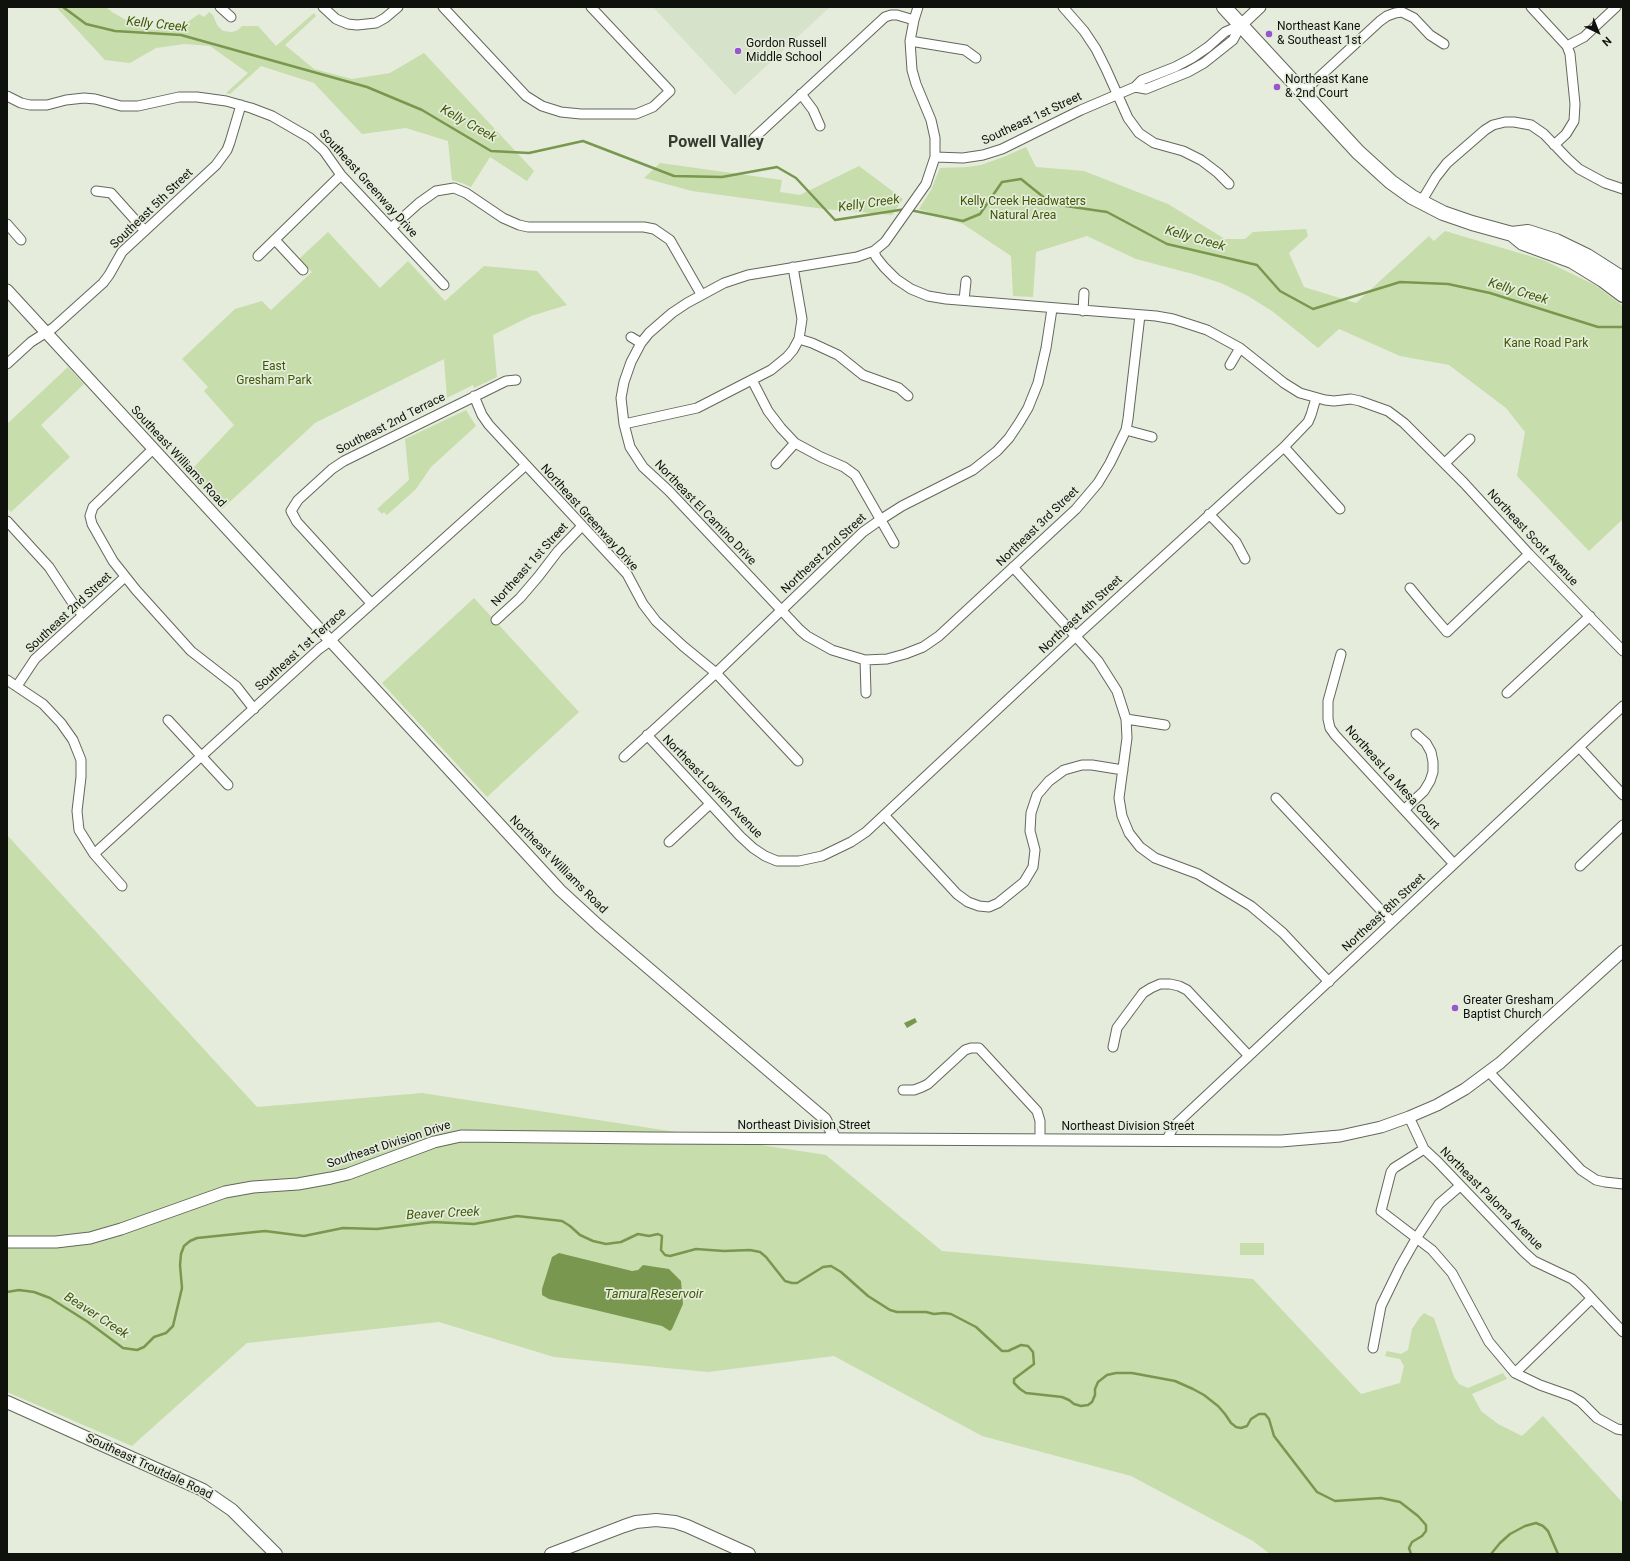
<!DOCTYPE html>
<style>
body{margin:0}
#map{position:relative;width:1630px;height:1561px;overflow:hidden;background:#e5ecdc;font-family:Roboto,sans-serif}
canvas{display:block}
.frame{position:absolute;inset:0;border:8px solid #0f120c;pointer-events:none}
.north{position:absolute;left:1578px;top:12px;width:40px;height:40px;-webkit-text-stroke:3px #e5ecdc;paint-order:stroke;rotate:137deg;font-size:11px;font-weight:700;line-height:16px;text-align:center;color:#0f120c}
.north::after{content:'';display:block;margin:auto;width:14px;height:18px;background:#0f120c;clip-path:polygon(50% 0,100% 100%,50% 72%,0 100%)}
</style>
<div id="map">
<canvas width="1630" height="1561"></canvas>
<div class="frame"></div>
<div class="north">N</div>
</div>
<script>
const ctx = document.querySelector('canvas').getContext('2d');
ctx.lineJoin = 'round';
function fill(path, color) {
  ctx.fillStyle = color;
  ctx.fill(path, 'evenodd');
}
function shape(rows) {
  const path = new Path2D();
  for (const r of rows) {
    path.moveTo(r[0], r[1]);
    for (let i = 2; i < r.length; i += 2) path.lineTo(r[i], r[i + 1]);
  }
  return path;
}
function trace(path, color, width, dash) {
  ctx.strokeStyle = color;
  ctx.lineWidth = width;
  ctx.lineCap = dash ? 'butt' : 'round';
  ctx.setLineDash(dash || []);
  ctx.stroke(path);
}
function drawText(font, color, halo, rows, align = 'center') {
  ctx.font = font + ' Roboto,sans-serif';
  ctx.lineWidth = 3.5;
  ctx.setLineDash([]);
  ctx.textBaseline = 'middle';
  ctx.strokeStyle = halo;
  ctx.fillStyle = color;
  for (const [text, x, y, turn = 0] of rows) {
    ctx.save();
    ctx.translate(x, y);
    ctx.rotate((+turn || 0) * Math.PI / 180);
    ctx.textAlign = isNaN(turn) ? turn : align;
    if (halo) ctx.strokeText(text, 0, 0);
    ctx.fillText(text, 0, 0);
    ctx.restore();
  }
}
fill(shape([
 [653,7,830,7,735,95]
]), '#d7e2cb');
fill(shape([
 [56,7,106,7,112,12,142,29,175,31,199,14,204,17,209,12,213,15,217,25,223,31,232,32,238,30,242,26,258,26,276,46,314,13,316,16,285,45,314,69,352,79,390,73,424,53,534,171,527,181,490,157,471,187,462,183,452,180,448,141,406,128,362,134,314,83,261,66,230,94,226,93,248,73,210,46,185,44,156,48,130,63,105,60],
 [1026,147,1036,167,1084,171,1168,204,1225,239,1245,239,1253,232,1306,229,1308,236,1289,253,1304,287,1356,303,1429,236,1434,241,1445,231,1543,260,1595,285,1623,306,1623,519,1589,551,1517,476,1525,432,1506,408,1449,365,1400,356,1339,329,1318,348,1272,311,1248,296,1221,283,1193,274,1136,259,1087,236,1036,252,1033,297,1013,296,1011,256,963,224,919,209,931,190,940,168,967,167,981,165,1006,156],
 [660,163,782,180,780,192,800,195,859,166,903,199,892,215,824,209,692,191,644,178],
 [328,232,380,288,408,261,445,301,484,266,537,271,567,305,531,316,493,335,497,377,474,388,473,385,447,398,444,359,315,423,222,509,182,466,188,469,194,467,234,425,204,391,208,387,182,359,235,309,262,301,271,310,312,272,299,259],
 [68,367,84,384,41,425,70,457,11,512,7,508,7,424],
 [466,410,476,426,431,467,416,489,387,515,384,512,382,514,377,509,409,480,405,439],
 [474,598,579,712,487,797,382,683],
 [7,835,257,1107,422,1093,826,1155,942,1251,1253,1279,1361,1394,1400,1383,1404,1366,1400,1359,1385,1356,1387,1351,1401,1354,1408,1350,1412,1329,1420,1317,1424,1313,1434,1318,1454,1377,1459,1384,1468,1388,1503,1373,1507,1379,1472,1394,1481,1411,1498,1424,1522,1436,1543,1416,1623,1503,1623,1554,1270,1554,1253,1541,1131,1476,982,1436,834,1356,708,1372,554,1357,439,1322,247,1343,132,1446,7,1392],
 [1240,1243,1264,1243,1264,1255,1240,1255]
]), '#c7ddac');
fill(shape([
 [915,1018,917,1022,907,1028,904,1023],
 [559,1253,632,1271,638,1270,643,1265,669,1269,681,1281,683,1304,672,1329,670,1331,662,1326,549,1299,542,1295,542,1289,552,1257]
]), '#79974e');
trace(shape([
 [63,7,86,24,115,31,181,35,367,87,422,110,491,151,529,153,583,141,674,176,722,177,777,167,796,178,835,220,906,209],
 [910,210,963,221,980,214,1002,182,1021,179,1052,204,1107,212,1167,244,1257,265,1280,291,1313,309,1400,282,1448,284,1490,293,1598,327,1623,327],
 [7,1292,19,1290,34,1292,50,1298,88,1322,123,1348,137,1350,144,1347,154,1337,166,1333,173,1326,182,1288,180,1265,181,1254,184,1246,190,1241,197,1238,265,1231,304,1236,343,1228,377,1229,433,1222,474,1224,517,1216,562,1221,570,1226,580,1235,593,1241,606,1244,621,1242,638,1234,649,1236,658,1234,662,1236,661,1250,665,1255,670,1256,696,1249,724,1251,750,1250,760,1252,766,1257,785,1281,792,1283,797,1283,823,1267,831,1266,841,1272,868,1296,890,1310,897,1312,926,1312,934,1314,944,1313,951,1314,976,1327,1002,1351,1008,1351,1021,1345,1028,1346,1033,1352,1034,1364,1014,1379,1014,1383,1020,1389,1026,1393,1062,1397,1069,1400,1074,1404,1081,1406,1088,1405,1092,1402,1095,1395,1095,1389,1098,1382,1107,1375,1116,1373,1132,1373,1175,1381,1193,1389,1204,1395,1218,1406,1225,1414,1231,1423,1236,1427,1241,1428,1247,1426,1251,1419,1259,1414,1265,1414,1269,1419,1274,1436,1317,1492,1335,1501,1381,1498,1400,1502,1418,1516,1426,1525,1426,1531,1422,1536,1412,1542,1409,1548,1411,1554],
 [1491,1554,1500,1543,1510,1534,1525,1526,1536,1523,1543,1526,1548,1531,1558,1554]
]), '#79974e', 2.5);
const minor = shape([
 [220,7,231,17],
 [323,7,336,19,348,24,357,25,376,23,385,18,398,7],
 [443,7,526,96,542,106,561,112,581,114,636,114,653,107,670,91,591,7],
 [918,7,914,20,910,41,912,70,916,84,931,120,935,138,935,157,926,184,885,242,874,251,857,257,748,275,724,283,687,303,672,313,649,333,641,343,631,362,624,382,621,398,624,424,630,447,643,467,669,491,800,630,807,636,832,650,865,660,887,659,905,654,923,647,939,636,1076,509,1098,483,1110,463,1126,430,1128,419,1140,315],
 [1063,7,1084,31,1096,49,1106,69,1128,118,1139,133,1154,143,1183,151,1201,160,1218,173,1229,184],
 [1531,7,1567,46,1570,54,1575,104,1574,121,1566,134,1554,145],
 [910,41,965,50,976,58],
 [1567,46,1584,37,1616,7],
 [1135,87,1146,89,1188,72,1204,63,1233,40,1241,25],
 [1303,92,1380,21,1387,16,1395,13,1402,12,1414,18,1430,35,1444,44],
 [801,94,813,110,820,126],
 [7,96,21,103,30,105,47,105,66,100,84,98,95,99,121,106,138,106,179,97,197,97,226,101,251,108,272,116,310,138,324,151,341,175,444,285],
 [754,138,885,17,891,15,897,15,914,20],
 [935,157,963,158,983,155,1002,149,1081,110,1135,87,1142,80,1175,67,1192,58,1208,47,1225,32,1241,25],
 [96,191,111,193,145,231],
 [1421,202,1436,177,1447,163,1485,130,1493,125,1505,122,1514,122,1531,125,1544,134,1568,159,1579,169,1605,183,1623,189],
 [7,224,21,240],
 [391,228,419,203,436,191,454,188,466,193,503,218,519,225,528,227,644,227,654,229,670,240,701,294],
 [275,240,303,270],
 [874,251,876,257,884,267,896,279,911,289,928,296,946,299,1156,316,1173,319,1207,330,1240,348,1284,383,1300,393,1325,400,1334,401,1351,399,1360,401,1388,411,1404,423,1464,483,1529,554,1623,651],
 [258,256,341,175],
 [964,300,966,281],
 [1083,311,1084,293],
 [631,337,641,343],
 [799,339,812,343,838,355,863,375,899,388,908,396],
 [7,364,31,342,53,328,103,283,109,275,122,252,216,165,227,150,230,142,241,105],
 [1230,365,1240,348],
 [752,380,768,411,781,428,795,443,821,457,844,467,855,475,894,543],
 [474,396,482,415,489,425,627,574,643,604,656,621,683,646,716,673,798,761],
 [624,424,697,408,771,370,787,357,793,350,799,339,802,319,793,267],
 [1126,430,1152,437],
 [1284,447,1340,509],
 [153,449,93,507,90,516,92,524,113,561,136,590,191,651,236,686,254,709],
 [1445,463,1470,439],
 [776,464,795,443],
 [1209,514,1236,542,1245,559],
 [7,521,49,567,74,605,83,615],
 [1013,567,1098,661,1117,691,1126,719,1127,738,1119,798,1122,816,1129,833,1140,847,1155,858,1198,874,1251,906,1283,933,1329,982],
 [1410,588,1429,611,1447,632,1529,554],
 [371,603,297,522,291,511,298,500,332,469,344,461,506,381,516,380],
 [496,620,520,598,538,577,558,551,582,526],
 [1341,654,1328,701,1328,719,1330,728,1335,735,1454,864],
 [865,660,866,693],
 [7,680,43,704,61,723,73,740,81,760,81,777,77,811,79,830,94,854,122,886],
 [17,686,35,659,125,577],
 [1507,693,1590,616],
 [1126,719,1165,725],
 [168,720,228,785],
 [647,735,740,836,753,848,765,856,777,861,799,861,822,856,851,842,866,832,1076,636,1284,447,1308,422,1311,415,1316,398],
 [1579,747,1623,795],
 [624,757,716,673,863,532,880,520,902,506,973,470,997,451,1009,438,1019,423,1028,408,1038,383,1046,348,1052,309],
 [1276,798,1392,922],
 [1404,810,1424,791,1430,781,1433,772,1433,762,1431,752,1426,743,1416,734],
 [884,815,957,894,968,902,979,906,989,907,998,903,1024,882,1033,867,1035,850,1030,831,1031,813,1037,795,1049,781,1064,770,1082,765,1092,765,1123,770],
 [669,842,710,804],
 [94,854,319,649,330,641,526,465],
 [1580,866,1623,825],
 [1113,1047,1117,1028,1143,993,1151,988,1160,984,1170,984,1179,986,1187,990,1249,1056],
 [1489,1072,1581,1170,1596,1180,1605,1182,1623,1184],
 [903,1090,914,1090,922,1087,928,1084,965,1050,971,1048,979,1048,1037,1111,1040,1121,1040,1140],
 [1409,1117,1424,1149,1437,1161,1524,1252,1534,1261,1572,1279,1582,1288,1623,1332],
 [1166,1141,1174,1126,1623,706],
 [1424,1149,1394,1168,1391,1172,1381,1211,1432,1250,1452,1273,1489,1342,1515,1373,1540,1385,1571,1396,1581,1402,1597,1418,1617,1429,1623,1430],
 [1373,1348,1381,1306,1400,1267,1417,1237,1439,1204,1460,1186],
 [1515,1373,1591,1299]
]);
const tertiary = shape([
 [1241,25,1260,7],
 [7,290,560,890,598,925,825,1119,835,1138],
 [7,1242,56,1242,90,1238,121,1229,225,1192,253,1187,298,1184,331,1178,348,1174,434,1142,461,1136,649,1138,1281,1141,1340,1136,1381,1127,1409,1117,1437,1105,1465,1089,1500,1063,1623,951]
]);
const secondary = shape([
 [7,1402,203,1490,232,1510,276,1554],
 [551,1554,624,1526,636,1522,656,1520,675,1522,687,1526,749,1554]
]);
const primary = shape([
 [1224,7,1358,152,1391,182,1412,197,1443,213,1472,223,1512,234,1523,243,1572,261,1603,280,1623,295],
 [1512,234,1528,232,1556,241,1587,256,1623,279]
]);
trace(minor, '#62685a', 11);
trace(tertiary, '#62685a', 13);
trace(secondary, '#62685a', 14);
trace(primary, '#62685a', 16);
trace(minor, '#fff', 9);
trace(tertiary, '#fff', 11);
trace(secondary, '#fff', 12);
trace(primary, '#fff', 14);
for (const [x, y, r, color] of [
 [1269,34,4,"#9756cb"],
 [738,51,4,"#9756cb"],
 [1277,87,4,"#9756cb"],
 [1455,1008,4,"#9756cb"]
]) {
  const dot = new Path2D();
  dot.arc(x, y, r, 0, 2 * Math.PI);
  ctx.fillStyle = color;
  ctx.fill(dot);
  trace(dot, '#e5ecdc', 1.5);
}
drawText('12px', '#0f120c', '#e5ecdc', [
 ["Northeast Kane",1277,27],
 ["& Southeast 1st",1277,41],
 ["Gordon Russell",746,44],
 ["Middle School",746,58],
 ["Northeast Kane",1285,80],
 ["& 2nd Court",1285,94],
 ["Greater Gresham",1463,1001],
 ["Baptist Church",1463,1015]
], 'left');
drawText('12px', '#0f120c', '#e5ecdc', [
 ["Southeast 1st Street",1032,119,-25],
 ["Southeast Greenway Drive",368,184,48],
 ["Southeast 5th Street",152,209,-44],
 ["Southeast 2nd Terrace",391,424,-27],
 ["Southeast Williams Road",178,457,47],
 ["Northeast El Camino Drive",705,513,46],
 ["Northeast Greenway Drive",589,518,48],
 ["Northeast 3rd Street",1038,527,-44],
 ["Northeast Scott Avenue",1532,538,47],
 ["Northeast 2nd Street",824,554,-43],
 ["Northeast 1st Street",530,565,-48],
 ["Southeast 2nd Street",69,613,-43],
 ["Northeast 4th Street",1081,615,-43],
 ["Southeast 1st Terrace",301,650,-42],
 ["Northeast La Mesa Court",1392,778,48],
 ["Northeast Lovrien Avenue",712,787,46],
 ["Northeast Williams Road",558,865,45],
 ["Northeast 8th Street",1384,913,-43],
 ["Northeast Division Street",804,1126],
 ["Northeast Division Street",1128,1127],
 ["Southeast Division Drive",389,1145,-18],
 ["Northeast Paloma Avenue",1491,1199,45],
 ["Southeast Troutdale Road",149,1467,25]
]);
drawText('12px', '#3d5802', '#e5ecdc', [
 ["Kelly Creek Headwaters",1023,202],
 ["Natural Area",1023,216],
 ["Kane Road Park",1546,344],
 ["East",274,367],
 ["Gresham Park",274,381]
]);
drawText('italic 13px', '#3f5a05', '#e5ecdc', [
 ["Kelly Creek",157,25,6],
 ["Kelly Creek",468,124,29],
 ["Kelly Creek",869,204,-8],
 ["Kelly Creek",1195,239,16],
 ["Kelly Creek",1518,292,17],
 ["Beaver Creek",443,1214,-3],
 ["Tamura Reservoir",654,1295],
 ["Beaver Creek",96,1316,33]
]);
drawText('bold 16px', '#353b2e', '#e5ecdc', [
 ["Powell Valley",716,143]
]);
</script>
